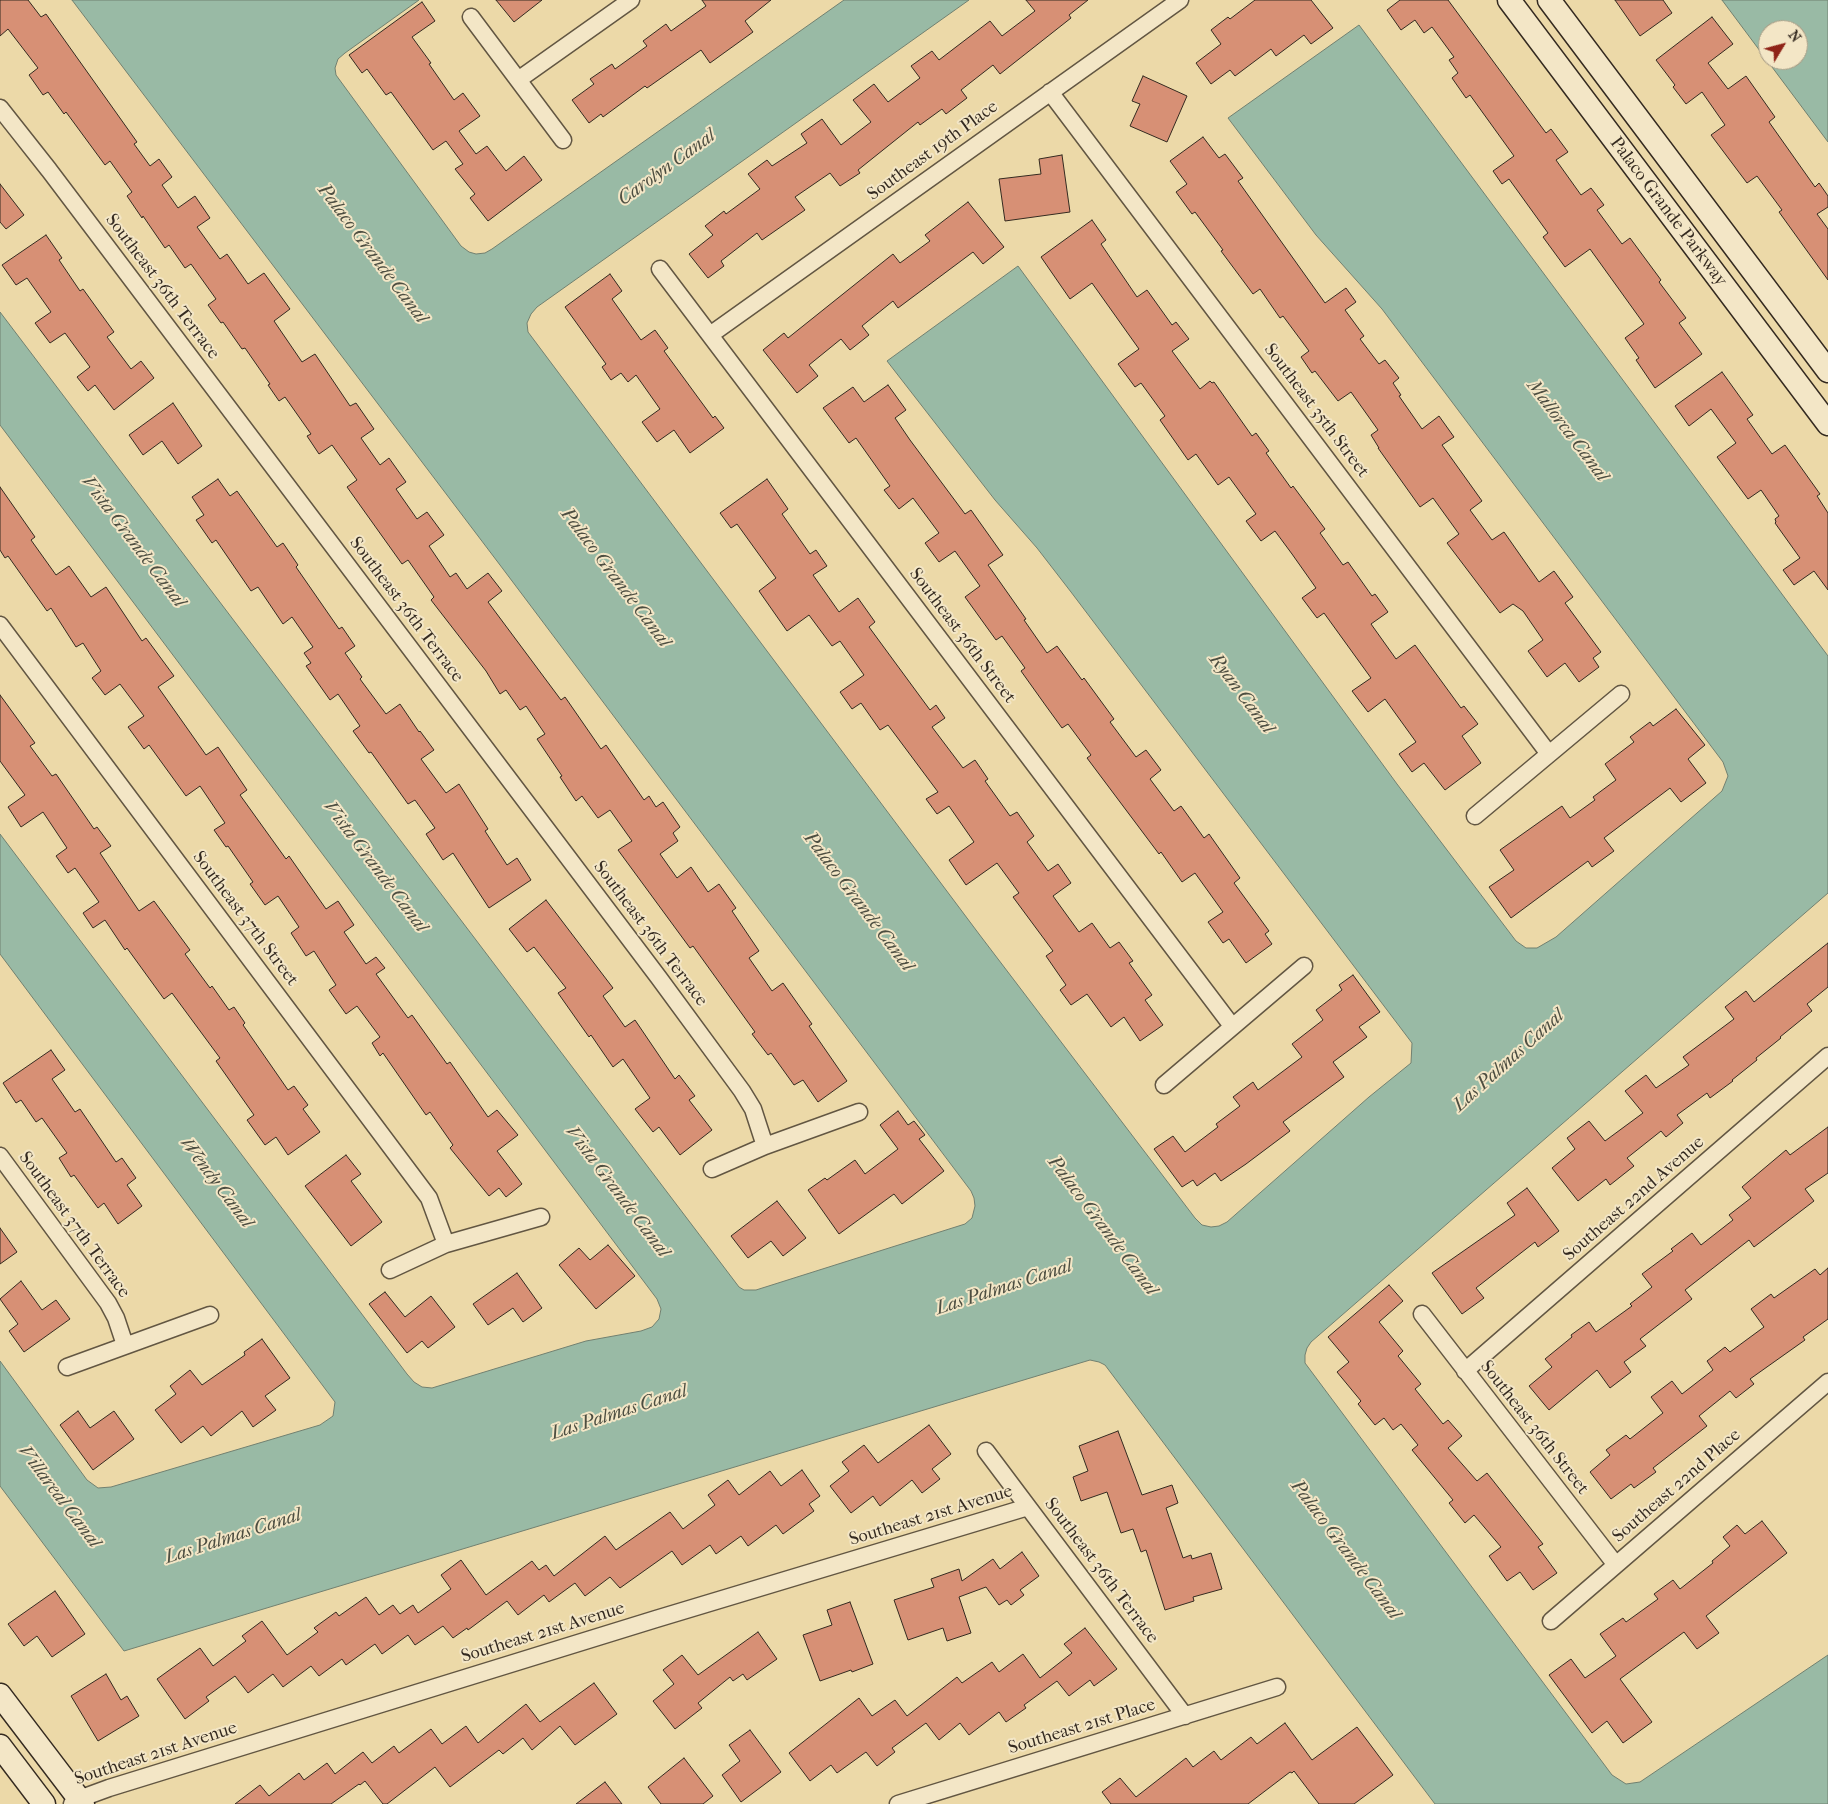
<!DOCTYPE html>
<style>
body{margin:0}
#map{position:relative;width:1828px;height:1804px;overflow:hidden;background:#ecd9a8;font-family:"IM FELL French Canon",serif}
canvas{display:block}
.north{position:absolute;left:1758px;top:20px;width:50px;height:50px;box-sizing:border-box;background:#f3e6c6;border:1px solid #a79b84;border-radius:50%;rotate:53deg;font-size:14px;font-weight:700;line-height:20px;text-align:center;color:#342a20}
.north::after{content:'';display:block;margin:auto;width:18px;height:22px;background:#8f2418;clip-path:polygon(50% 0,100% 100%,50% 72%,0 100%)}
</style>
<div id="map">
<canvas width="1828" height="1804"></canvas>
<div class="north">N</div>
</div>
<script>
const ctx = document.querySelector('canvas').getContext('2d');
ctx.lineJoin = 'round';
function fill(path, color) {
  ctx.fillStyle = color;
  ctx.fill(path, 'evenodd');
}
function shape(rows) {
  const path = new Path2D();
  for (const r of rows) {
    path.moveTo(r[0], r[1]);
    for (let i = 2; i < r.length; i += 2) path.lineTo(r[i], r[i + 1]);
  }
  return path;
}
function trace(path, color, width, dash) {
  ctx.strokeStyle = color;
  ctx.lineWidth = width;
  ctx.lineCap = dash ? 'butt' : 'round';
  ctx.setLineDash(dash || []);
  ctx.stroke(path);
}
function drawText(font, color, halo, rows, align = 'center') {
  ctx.font = font + ' "IM FELL French Canon",serif';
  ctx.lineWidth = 4;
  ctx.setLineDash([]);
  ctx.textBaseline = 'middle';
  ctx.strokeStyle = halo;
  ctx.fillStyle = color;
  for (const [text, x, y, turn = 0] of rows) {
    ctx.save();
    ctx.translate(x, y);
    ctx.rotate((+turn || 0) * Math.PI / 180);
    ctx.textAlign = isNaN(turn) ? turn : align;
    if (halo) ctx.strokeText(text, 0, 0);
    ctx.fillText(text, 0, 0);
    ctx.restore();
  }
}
const water = shape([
 [72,0,419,0,345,53,338,59,335,68,336,75,461,246,469,252,476,254,485,253,492,249,844,0,969,0,537,307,531,314,527,323,528,332,979,934,1195,1218,1202,1225,1211,1227,1219,1226,1227,1222,1369,1097,1411,1063,1412,1043,1071,592,1037,548,995,500,887,361,1018,266,1397,784,1516,941,1526,948,1537,948,1556,937,1722,791,1728,776,1723,762,1382,309,1316,235,1228,118,1359,25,1828,656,1828,893,1311,1342,1307,1348,1305,1355,1305,1363,1612,1775,1626,1784,1640,1782,1828,1655,1828,1804,1435,1804,1105,1365,1099,1362,1090,1360,124,1651,0,1486,0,1361,87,1480,98,1488,111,1487,320,1425,333,1416,335,1402,0,954,0,834,407,1374,414,1382,422,1387,432,1388,586,1341,641,1331,652,1327,659,1319,661,1309,657,1299,0,425,0,312,739,1287,744,1290,756,1290,965,1224,972,1218,975,1206,974,1198,971,1191,500,565,72,0],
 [1722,0,1828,0,1828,142,1722,0],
 [1768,30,1798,30,1798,60,1768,60,1768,30]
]);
fill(water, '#99baa5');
trace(water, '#718070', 1);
const building = shape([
 [0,0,28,0,41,17,46,14,137,142,134,144,150,166,159,159,172,177,162,185,178,208,195,196,210,218,197,227,220,259,227,254,248,284,264,273,290,309,274,321,302,362,315,354,350,406,356,403,374,429,361,438,380,465,389,458,406,482,396,489,417,519,427,512,444,535,429,546,450,577,456,573,467,589,488,573,502,591,488,602,561,700,565,697,601,749,606,745,644,800,649,796,656,807,663,802,680,827,673,833,678,841,660,854,677,878,691,867,708,892,719,884,736,908,732,911,759,951,749,958,772,991,783,983,812,1024,809,1026,847,1081,818,1102,803,1080,794,1085,771,1053,768,1055,752,1034,755,1032,693,946,690,948,618,850,632,841,610,810,598,818,582,796,576,801,560,777,562,776,537,739,545,734,526,706,520,710,506,690,500,694,486,671,431,600,434,597,408,560,402,564,347,487,357,480,332,445,319,454,307,436,311,434,285,397,279,401,268,385,270,384,245,348,242,349,223,322,221,323,208,305,216,299,191,264,185,268,169,245,165,248,143,216,142,218,127,196,132,192,110,161,105,165,66,112,64,114,48,92,43,95,29,75,38,68,8,29,0,36,0,0],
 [496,0,542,0,514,22,496,0],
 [702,0,771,0,745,21,753,32,710,63,701,50,647,88,645,86,603,117,601,114,589,123,572,100,594,84,590,79,612,64,615,69,647,46,643,41,666,24,671,31,706,6,702,0],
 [1026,0,1088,0,1069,15,1071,18,1000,74,993,65,961,90,967,98,946,114,942,109,920,125,918,122,858,170,860,173,840,186,830,173,795,197,805,210,762,240,757,233,721,261,724,266,708,278,689,254,713,235,705,226,724,211,726,214,760,189,748,174,767,160,772,166,807,143,801,134,822,119,841,145,871,122,853,100,874,84,888,102,920,78,911,66,932,51,939,60,990,21,1002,36,1035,11,1026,0],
 [1255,0,1311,0,1333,28,1311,44,1304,35,1276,56,1271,49,1235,76,1230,70,1211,84,1196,63,1221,44,1211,30,1228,17,1230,19,1255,0],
 [1400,0,1448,0,1546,133,1551,129,1568,152,1556,160,1581,195,1591,188,1604,205,1597,210,1622,244,1630,238,1661,280,1659,282,1686,318,1679,323,1702,354,1655,388,1636,360,1639,358,1625,338,1644,324,1590,249,1565,267,1543,237,1548,233,1509,179,1502,184,1493,171,1514,156,1470,95,1466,98,1452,78,1458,73,1449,60,1454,57,1432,27,1424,33,1415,20,1401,30,1387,10,1400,0],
 [1615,0,1663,0,1672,13,1640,36,1615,0],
 [422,2,435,21,412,37,431,63,429,64,454,100,463,93,480,116,459,131,476,154,487,146,506,171,524,156,542,180,488,221,470,198,475,194,455,169,463,164,446,141,433,150,391,92,386,95,367,69,362,73,349,55,422,2],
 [1712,17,1733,44,1708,63,1728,89,1746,76,1775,117,1769,122,1815,187,1819,183,1828,196,1828,207,1817,214,1828,229,1828,280,1779,212,1782,210,1757,176,1747,183,1711,135,1725,125,1702,92,1686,104,1673,87,1675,85,1656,60,1712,17],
 [1143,76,1187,96,1167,142,1130,126,1140,104,1132,101,1143,76],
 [1203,137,1219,158,1225,154,1243,178,1238,181,1325,303,1346,288,1356,302,1345,310,1364,336,1360,339,1379,364,1385,360,1399,378,1393,383,1401,395,1399,396,1422,429,1439,416,1454,437,1442,445,1482,501,1470,510,1492,540,1504,532,1539,582,1554,571,1573,597,1565,603,1601,652,1593,658,1599,667,1579,682,1565,663,1547,677,1528,651,1543,640,1523,611,1513,604,1500,613,1447,543,1459,534,1433,498,1420,507,1378,448,1379,448,1371,435,1378,430,1351,392,1338,401,1315,371,1312,373,1301,357,1309,351,1283,316,1280,318,1260,289,1253,294,1221,251,1223,250,1195,212,1192,214,1176,192,1187,184,1170,161,1203,137],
 [1062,155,1070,212,1005,221,999,179,1041,174,1039,159,1062,155],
 [0,184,24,215,6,229,0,222,0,184],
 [968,202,1004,247,983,264,973,252,898,308,893,301,862,326,869,335,850,350,841,339,809,365,818,376,797,393,763,350,784,333,788,338,893,254,900,263,930,241,925,235,968,202],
 [1092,220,1106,240,1101,244,1137,297,1147,290,1172,325,1176,322,1189,339,1172,351,1200,389,1210,381,1212,383,1214,382,1252,436,1256,433,1269,451,1266,453,1291,488,1293,486,1325,529,1320,533,1343,565,1348,562,1372,596,1375,594,1388,612,1371,624,1396,659,1415,645,1461,708,1464,706,1478,724,1462,736,1481,763,1445,790,1424,763,1412,772,1399,754,1416,742,1385,699,1368,712,1352,691,1371,678,1324,613,1317,618,1302,598,1316,588,1292,554,1275,531,1261,541,1246,521,1256,514,1229,477,1218,485,1196,454,1188,460,1160,420,1165,416,1141,383,1135,387,1118,364,1139,349,1092,283,1070,299,1041,257,1092,220],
 [46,235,62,258,59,260,80,291,83,289,114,332,107,337,131,369,141,361,154,378,114,410,95,385,88,391,77,377,90,367,65,333,50,343,35,323,51,312,27,278,16,285,2,265,46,235],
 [610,274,622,291,612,299,641,340,655,330,668,348,664,351,713,418,715,416,724,428,690,453,674,430,657,442,642,422,660,409,636,375,628,382,621,373,611,380,602,367,606,364,565,307,610,274],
 [1722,372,1753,415,1747,419,1772,454,1785,445,1820,494,1817,496,1828,513,1828,590,1814,571,1794,585,1783,570,1800,558,1775,523,1776,522,1775,519,1779,516,1761,490,1748,499,1717,457,1736,443,1711,409,1689,426,1675,406,1722,372],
 [888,385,906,410,895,418,910,440,965,514,971,510,1003,555,988,565,1026,619,1024,620,1047,653,1057,646,1082,680,1084,678,1114,719,1110,722,1136,757,1146,750,1161,770,1150,779,1174,811,1181,806,1204,838,1209,834,1240,878,1234,883,1269,931,1265,934,1272,944,1246,963,1229,939,1223,943,1208,922,1223,912,1195,873,1182,882,1161,852,1159,854,1087,758,1091,755,1068,724,1062,728,1046,706,1021,671,1025,668,1002,636,996,640,965,597,980,586,955,551,939,562,925,543,939,533,913,498,899,509,884,490,890,486,856,438,849,443,823,408,853,387,864,402,888,385],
 [173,403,202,446,178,464,162,441,143,455,129,435,173,403],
 [218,479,230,496,237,491,277,547,283,543,298,565,296,567,339,629,342,627,355,646,345,653,362,677,360,679,386,714,400,704,419,732,420,731,434,750,421,759,446,793,459,784,488,829,485,831,507,865,517,858,531,880,489,908,453,853,443,860,426,834,435,828,415,800,408,804,371,752,369,753,353,731,360,726,338,694,330,700,306,666,311,663,304,653,313,647,292,617,283,624,258,587,251,591,216,540,212,543,196,520,204,515,192,497,218,479],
 [767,479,788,509,782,514,810,554,816,550,827,566,813,575,839,612,858,598,875,622,869,627,930,710,936,705,945,718,932,727,963,768,975,760,988,779,985,781,1010,816,1017,812,1034,836,1027,842,1048,871,1058,864,1071,883,1053,896,1079,932,1092,923,1110,948,1119,942,1133,961,1129,963,1152,995,1145,1000,1163,1025,1140,1041,1124,1017,1111,1027,1087,994,1071,1005,1060,990,1066,985,1046,956,1053,951,1013,897,1019,893,997,863,966,885,949,860,974,842,949,806,937,814,926,799,938,792,888,725,880,730,861,703,852,709,840,692,864,675,840,641,832,646,809,615,787,631,759,591,776,578,737,524,731,528,720,513,767,479],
 [0,487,35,537,31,540,56,575,69,566,91,597,106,587,142,641,146,638,174,676,158,687,206,755,218,747,247,790,240,795,286,859,289,856,326,909,338,901,354,925,344,932,366,964,376,957,385,968,376,974,408,1018,412,1015,447,1064,450,1062,488,1117,497,1110,518,1135,497,1151,522,1184,506,1197,499,1188,489,1196,450,1148,453,1145,430,1112,426,1115,383,1053,380,1056,372,1043,380,1037,357,1006,346,1014,329,990,336,985,314,951,306,956,291,933,299,927,278,896,265,905,250,884,253,882,228,846,226,847,214,830,225,823,200,786,186,796,149,745,144,749,128,727,144,716,120,684,105,695,92,678,101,671,83,643,76,647,51,608,47,611,8,556,5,558,0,550,0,487],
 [0,695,35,743,30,746,52,776,56,774,94,829,97,827,111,846,100,853,139,911,154,901,190,950,185,954,210,988,212,986,229,1010,234,1007,245,1023,243,1025,288,1090,294,1086,308,1105,303,1109,320,1132,288,1155,276,1137,265,1145,247,1120,254,1115,216,1061,220,1058,172,993,164,999,127,948,125,950,105,920,93,928,83,913,99,902,75,868,68,873,56,856,67,848,43,812,21,827,8,807,25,795,0,761,0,695],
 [1676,709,1705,745,1688,759,1706,783,1681,802,1670,788,1604,838,1614,851,1592,867,1588,861,1511,918,1489,887,1514,870,1500,850,1562,806,1570,818,1595,800,1593,797,1616,780,1605,764,1634,742,1630,737,1650,722,1653,726,1676,709],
 [546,900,613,988,603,996,625,1027,635,1020,675,1079,679,1075,695,1096,689,1100,712,1130,680,1155,659,1127,653,1132,635,1109,650,1098,623,1059,613,1067,591,1035,589,1037,558,993,566,988,534,947,527,952,509,929,546,900],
 [1828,943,1828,987,1807,1004,1812,1011,1780,1037,1781,1038,1756,1058,1757,1060,1732,1080,1733,1081,1710,1098,1707,1093,1677,1115,1683,1123,1666,1137,1661,1131,1627,1158,1634,1166,1610,1185,1606,1179,1578,1201,1552,1168,1575,1149,1567,1138,1589,1121,1605,1141,1643,1113,1625,1091,1646,1075,1656,1088,1689,1065,1683,1057,1734,1019,1725,1007,1746,991,1754,1002,1828,943],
 [1353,975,1380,1012,1359,1027,1367,1037,1333,1062,1344,1077,1283,1122,1290,1131,1246,1164,1221,1181,1215,1173,1197,1186,1193,1180,1182,1187,1154,1149,1173,1136,1185,1152,1218,1127,1216,1124,1240,1106,1233,1097,1253,1082,1258,1090,1302,1057,1292,1044,1323,1020,1316,1010,1342,990,1339,985,1353,975],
 [51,1050,65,1070,52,1079,75,1112,80,1109,116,1162,122,1158,136,1178,127,1185,142,1206,118,1224,104,1203,98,1208,74,1175,71,1177,59,1158,67,1153,42,1118,36,1122,21,1100,16,1103,3,1083,51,1050],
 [898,1111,908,1125,914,1121,925,1135,919,1139,944,1171,902,1204,894,1194,839,1234,808,1190,825,1178,827,1180,855,1160,865,1174,898,1149,880,1125,898,1111],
 [1828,1127,1828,1173,1805,1189,1814,1201,1754,1247,1749,1240,1685,1290,1692,1299,1640,1339,1646,1346,1624,1362,1631,1372,1610,1388,1597,1370,1549,1410,1529,1386,1552,1367,1545,1359,1572,1337,1571,1335,1589,1322,1596,1332,1632,1306,1630,1304,1652,1287,1642,1274,1673,1251,1671,1249,1692,1233,1701,1245,1733,1220,1729,1215,1751,1198,1742,1187,1786,1150,1790,1155,1828,1127],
 [346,1155,361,1174,351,1181,382,1222,351,1246,305,1186,346,1155],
 [1527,1188,1559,1231,1538,1247,1535,1242,1476,1288,1484,1298,1462,1314,1432,1273,1515,1215,1507,1203,1527,1188],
 [777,1201,806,1238,783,1256,771,1241,748,1258,731,1236,777,1201],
 [0,1228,17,1252,0,1264,0,1228],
 [608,1245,635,1276,596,1309,559,1265,579,1248,590,1260,608,1245],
 [1828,1268,1828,1319,1803,1337,1805,1340,1750,1379,1754,1384,1736,1398,1730,1391,1699,1416,1707,1426,1653,1468,1656,1472,1634,1488,1631,1484,1611,1499,1590,1472,1610,1455,1606,1450,1626,1435,1630,1439,1663,1413,1651,1397,1672,1381,1682,1394,1713,1370,1707,1361,1725,1347,1730,1352,1764,1327,1751,1309,1771,1294,1774,1298,1815,1269,1820,1275,1828,1268],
 [517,1273,542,1308,523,1322,513,1308,488,1325,473,1304,517,1273],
 [21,1281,42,1310,56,1300,70,1319,24,1352,9,1331,18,1324,0,1299,21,1281],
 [1389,1285,1403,1301,1379,1322,1403,1351,1398,1356,1421,1384,1415,1389,1443,1424,1448,1420,1462,1436,1448,1448,1477,1481,1487,1473,1543,1544,1538,1547,1557,1573,1533,1590,1520,1572,1507,1581,1489,1556,1501,1547,1474,1515,1465,1523,1449,1503,1453,1500,1412,1450,1418,1445,1401,1424,1393,1430,1384,1418,1375,1425,1358,1404,1361,1401,1337,1372,1349,1362,1328,1337,1389,1285],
 [385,1292,405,1317,431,1296,455,1327,428,1348,422,1341,407,1353,369,1304,385,1292],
 [262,1339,290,1378,265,1396,276,1410,253,1427,242,1411,211,1436,203,1426,181,1443,155,1410,176,1394,170,1386,190,1370,202,1385,245,1355,244,1352,262,1339],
 [78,1411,90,1428,114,1411,134,1439,93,1470,60,1425,78,1411],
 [929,1425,951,1454,932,1469,940,1479,922,1493,912,1480,880,1506,873,1496,851,1513,830,1486,849,1471,842,1462,864,1445,878,1463,929,1425],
 [1118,1431,1142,1495,1172,1485,1178,1503,1166,1508,1183,1558,1191,1555,1192,1559,1211,1553,1222,1589,1193,1597,1194,1601,1165,1610,1146,1550,1141,1552,1133,1529,1121,1533,1107,1492,1081,1501,1073,1477,1088,1471,1079,1446,1118,1431],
 [802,1470,820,1496,809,1504,814,1511,783,1534,776,1525,748,1546,741,1536,716,1554,710,1545,682,1565,672,1551,620,1588,610,1577,585,1596,575,1583,549,1602,544,1595,518,1615,507,1601,468,1630,467,1628,453,1638,443,1626,415,1645,408,1635,382,1654,375,1644,346,1665,342,1659,319,1676,311,1666,283,1687,273,1674,248,1693,235,1676,206,1697,209,1701,185,1719,157,1679,200,1648,213,1666,246,1641,242,1636,262,1621,287,1655,318,1632,314,1628,336,1612,339,1616,366,1597,379,1615,393,1605,400,1614,413,1605,418,1613,451,1589,441,1575,461,1560,486,1595,532,1561,539,1570,546,1565,554,1576,605,1536,616,1550,670,1512,683,1529,715,1505,708,1495,728,1480,739,1495,770,1471,781,1486,802,1470],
 [1762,1521,1787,1553,1706,1616,1719,1633,1697,1649,1684,1632,1620,1679,1652,1722,1623,1743,1607,1721,1592,1733,1549,1675,1571,1659,1585,1678,1616,1656,1600,1634,1623,1618,1626,1622,1658,1599,1654,1594,1673,1580,1680,1589,1713,1563,1712,1561,1730,1546,1723,1537,1737,1525,1745,1534,1762,1521],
 [1022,1552,1039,1576,1020,1590,1024,1595,1011,1605,1007,1600,999,1605,986,1587,959,1597,971,1633,947,1641,943,1628,908,1640,894,1600,934,1587,931,1579,959,1569,962,1581,993,1559,1000,1569,1022,1552],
 [55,1591,85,1634,52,1657,37,1636,24,1646,8,1624,55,1591],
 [850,1602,873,1664,852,1672,851,1670,820,1681,803,1635,832,1625,827,1610,850,1602],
 [1085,1628,1117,1669,1094,1686,1090,1680,1069,1696,1057,1681,1024,1705,1026,1708,1006,1722,999,1712,969,1735,960,1723,939,1740,926,1723,892,1748,895,1752,877,1766,866,1752,837,1773,831,1765,810,1781,789,1753,859,1698,872,1716,895,1700,907,1716,957,1677,962,1683,992,1662,999,1672,1023,1654,1040,1678,1072,1653,1064,1644,1085,1628],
 [758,1632,777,1659,747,1680,743,1674,733,1681,730,1677,698,1703,702,1708,675,1729,653,1701,674,1684,663,1670,682,1655,698,1675,758,1632],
 [106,1674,121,1700,127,1696,139,1716,98,1741,71,1696,106,1674],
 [594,1683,617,1714,575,1745,560,1726,532,1750,523,1738,503,1754,499,1750,450,1787,435,1767,387,1804,383,1804,365,1781,360,1785,359,1784,331,1804,235,1804,260,1785,269,1796,299,1773,304,1780,327,1763,335,1774,363,1752,372,1763,394,1746,399,1753,431,1729,442,1744,466,1726,478,1743,526,1704,540,1722,594,1683],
 [1285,1723,1312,1760,1357,1727,1393,1775,1354,1804,1319,1804,1294,1771,1292,1773,1290,1772,1248,1804,1111,1804,1102,1792,1120,1778,1136,1797,1186,1758,1193,1767,1214,1751,1221,1760,1251,1737,1257,1744,1285,1723],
 [750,1730,781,1772,741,1802,722,1775,740,1761,729,1745,750,1730],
 [684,1758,713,1796,703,1804,661,1804,648,1787,684,1758],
 [605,1782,622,1804,576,1804,605,1782]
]);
fill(building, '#d79075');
trace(building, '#342a20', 1);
const street = shape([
 [471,17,563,140],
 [518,80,631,0],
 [1050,92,1549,754],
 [0,108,49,170,659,978,742,1091,753,1109,765,1146],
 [660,269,1232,1026],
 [710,335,1180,0],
 [0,625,429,1198,446,1244],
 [1475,816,1621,694],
 [1164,1085,1304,966],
 [0,1156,108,1303,116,1318,125,1345],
 [712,1169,765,1146,859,1112],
 [390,1270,446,1244,541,1217],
 [1422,1314,1616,1565],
 [67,1367,210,1315],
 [1465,1371,1828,1056],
 [986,1451,1185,1716],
 [1551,1621,1828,1382],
 [72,1804,79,1799,109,1788,656,1619,1028,1507],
 [898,1804,1277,1687]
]);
const secondary = shape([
 [1509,0,1828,424],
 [1549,0,1828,371],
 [0,1695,83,1804],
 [0,1746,44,1804]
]);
trace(street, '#625642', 19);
trace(secondary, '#342a20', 25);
trace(street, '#f3e6c6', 16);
trace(secondary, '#f3e6c6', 22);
drawText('18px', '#342a20', '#f3e6c6', [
 ["Southeast 19th Place",933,151,-36],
 ["Palaco Grande Parkway",1668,212,53],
 ["Southeast 36th Terrace",162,287,53],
 ["Southeast 35th Street",1316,411,53],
 ["Southeast 36th Terrace",406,610,53],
 ["Southeast 36th Street",962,636,53],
 ["Southeast 37th Street",245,919,53],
 ["Southeast 36th Terrace",650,934,53],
 ["Southeast 22nd Avenue",1634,1199,-41],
 ["Southeast 37th Terrace",74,1225,54],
 ["Southeast 36th Street",1534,1428,52],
 ["Southeast 22nd Place",1677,1486,-41],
 ["Southeast 21st Avenue",931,1516,-17],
 ["Southeast 36th Terrace",1101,1571,53],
 ["Southeast 21st Avenue",543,1633,-17],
 ["Southeast 21st Place",1082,1727,-17],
 ["Southeast 21st Avenue",156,1754,-18]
]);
drawText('italic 19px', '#4d4e41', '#f3e6c6', [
 ["Carolyn Canal",667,168,-36],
 ["Palaco Grande Canal",372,254,53],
 ["Mallorca Canal",1567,431,53],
 ["Vista Grande Canal",133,542,53],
 ["Palaco Grande Canal",615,578,53],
 ["Ryan Canal",1241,694,53],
 ["Vista Grande Canal",375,867,53],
 ["Palaco Grande Canal",858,902,53],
 ["Las Palmas Canal",1509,1061,-42],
 ["Wendy Canal",216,1183,53],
 ["Vista Grande Canal",617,1192,53],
 ["Palaco Grande Canal",1102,1226,53],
 ["Las Palmas Canal",1004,1288,-18],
 ["Las Palmas Canal",619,1413,-18],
 ["Villareal Canal",59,1497,53],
 ["Las Palmas Canal",233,1537,-18],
 ["Palaco Grande Canal",1345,1550,53]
]);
</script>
